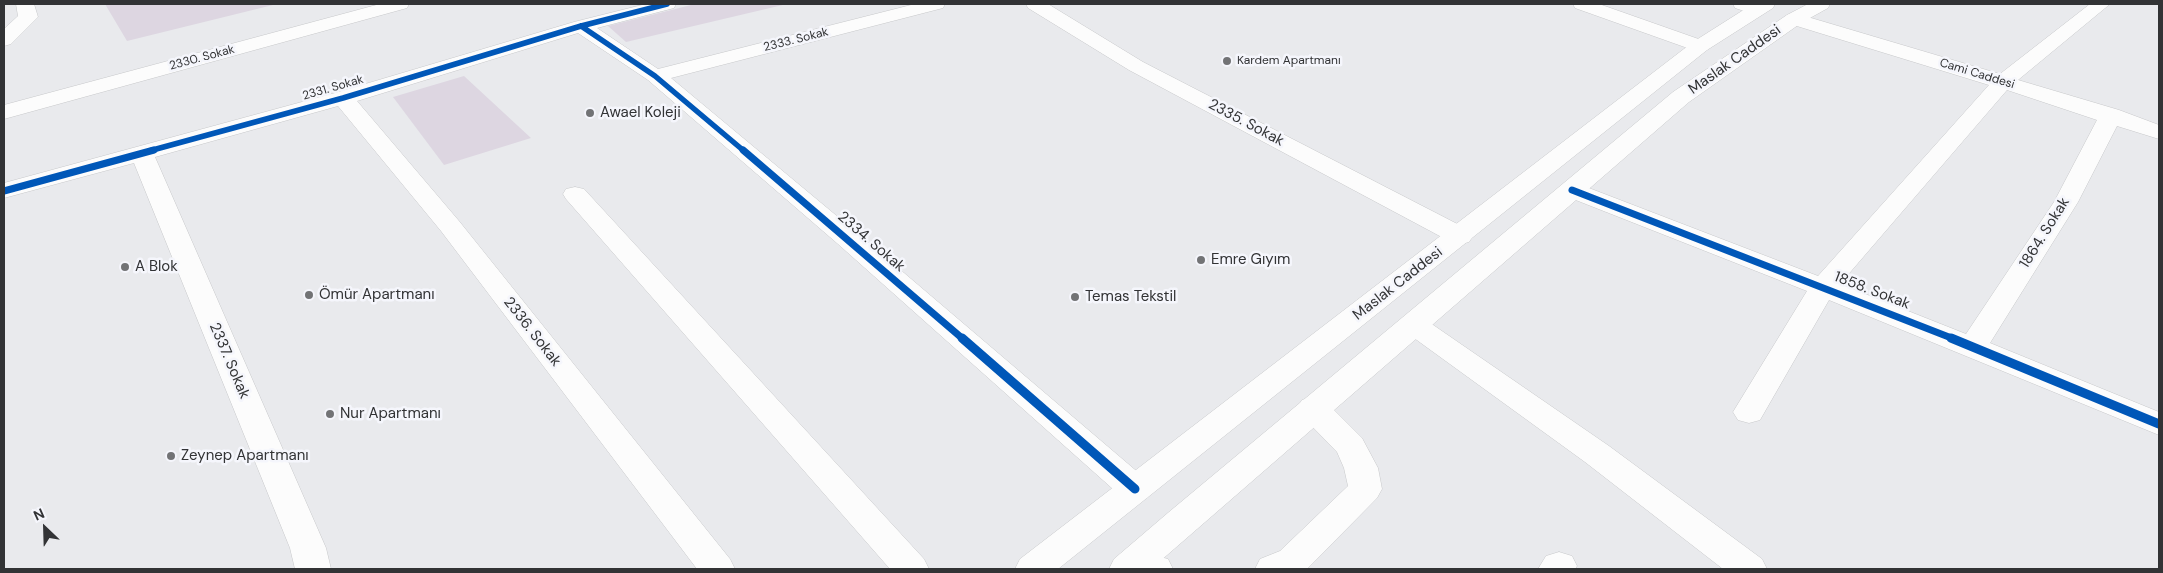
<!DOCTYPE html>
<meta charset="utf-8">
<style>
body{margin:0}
#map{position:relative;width:2163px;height:573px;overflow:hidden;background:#e9eaed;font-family:"DM Sans",sans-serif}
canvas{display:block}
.frame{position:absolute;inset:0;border:5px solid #323335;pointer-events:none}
.north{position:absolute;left:20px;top:503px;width:50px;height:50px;-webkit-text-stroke:4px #f5f6fc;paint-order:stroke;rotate:336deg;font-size:14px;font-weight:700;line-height:20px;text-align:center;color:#323335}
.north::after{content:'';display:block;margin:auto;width:18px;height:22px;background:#323335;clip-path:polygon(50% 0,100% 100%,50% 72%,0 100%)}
</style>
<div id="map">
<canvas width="2163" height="573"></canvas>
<div class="frame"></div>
<div class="north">N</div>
</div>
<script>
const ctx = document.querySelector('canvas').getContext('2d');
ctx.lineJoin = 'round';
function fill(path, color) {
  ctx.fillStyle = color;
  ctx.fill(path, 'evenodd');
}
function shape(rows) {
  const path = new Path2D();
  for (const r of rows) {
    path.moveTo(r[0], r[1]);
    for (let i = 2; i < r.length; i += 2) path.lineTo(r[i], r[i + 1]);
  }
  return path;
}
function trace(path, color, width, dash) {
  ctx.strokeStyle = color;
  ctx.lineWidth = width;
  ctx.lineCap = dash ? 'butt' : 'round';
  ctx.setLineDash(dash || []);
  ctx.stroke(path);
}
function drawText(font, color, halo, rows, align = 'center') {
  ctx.font = font + ' "DM Sans",sans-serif';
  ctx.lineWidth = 5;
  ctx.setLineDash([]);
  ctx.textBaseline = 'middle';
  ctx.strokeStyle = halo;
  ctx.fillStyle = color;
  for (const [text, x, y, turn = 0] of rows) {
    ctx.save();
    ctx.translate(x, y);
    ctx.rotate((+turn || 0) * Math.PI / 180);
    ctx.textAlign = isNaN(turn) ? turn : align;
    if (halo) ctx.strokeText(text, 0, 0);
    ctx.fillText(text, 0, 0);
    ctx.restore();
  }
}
fill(shape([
 [105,4,277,4,127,41],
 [695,4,787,4,626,42,608,26],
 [464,76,531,138,444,165,393,97]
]), '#ddd6e1');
const minor = shape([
 [16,4,34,4,38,17,11,44,4,46,4,29,18,16,16,4],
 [380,4,409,4,407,8,4,119,4,105,380,4],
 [646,4,676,4,674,8,597,28,658,69,915,4,945,4,943,8,671,78,856,232,1147,480,1152,489,1147,498,1135,501,1123,498,838,244,648,80,578,33,357,101,459,221,730,559,735,569,697,569,441,231,338,106,155,157,326,548,331,569,295,569,290,548,134,163,4,198,4,183,335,93,574,22,646,4],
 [1026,4,1048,4,1143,62,1469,230,1473,236,1469,242,1460,244,1451,242,1129,70,1028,8,1026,4],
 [1573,4,1599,4,1707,42,1710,46,1707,50,1700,52,1693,50,1575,8,1573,4],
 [1733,4,1759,4,1765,9,1763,13,1756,15,1735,8,1733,4],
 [2090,4,2110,4,2018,80,2119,110,2159,125,2159,139,2117,126,2078,202,1990,343,2159,412,2159,435,1829,300,1760,420,1749,423,1738,420,1733,412,1807,291,1563,195,1560,190,1563,185,1572,183,1581,185,1818,276,1989,85,1787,23,1784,19,1787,15,1794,13,1801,15,2000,74,2090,4],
 [2007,90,2097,120,2054,202,1966,334,1840,284,2007,90],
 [575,187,584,189,924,559,929,569,890,569,566,199,563,194,566,189,575,187],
 [1413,315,1423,318,1609,446,1762,559,1767,569,1723,569,1585,462,1403,330,1399,324,1403,318,1413,315],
 [1313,397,1324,400,1362,438,1378,468,1382,489,1377,498,1307,569,1255,569,1260,559,1280,551,1348,486,1344,468,1337,452,1302,416,1297,408,1302,400,1313,397],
 [1133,550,1168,559,1173,569,1118,569,1115,564,1120,554,1133,550],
 [1559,552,1572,556,1577,566,1575,569,1538,569,1546,556,1559,552]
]);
const major = shape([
 [1753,4,1775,4,1773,8,1707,50,1058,569,1015,569,1020,559,1693,42,1753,4],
 [1808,4,1830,4,1828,8,1801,23,1689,102,1151,569,1109,569,1114,559,1169,512,1673,92,1787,15,1808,4]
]);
trace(minor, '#c7c8ca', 1);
trace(major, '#c7c8ca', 1);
fill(minor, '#fcfcfc');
fill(major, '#fcfcfc');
trace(shape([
 [581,26,655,76,744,151],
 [149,151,343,98,581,26,667,4]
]), '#0057b8', 5.5);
trace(shape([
 [743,150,963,339],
 [1572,190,1954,339],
 [4,191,154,150]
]), '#0057b8', 7);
trace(shape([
 [962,338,1135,489],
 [1951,338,2159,424]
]), '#0057b8', 9);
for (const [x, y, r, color] of [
 [1227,61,5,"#727375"],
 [590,113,5,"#727375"],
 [1201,260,5,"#727375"],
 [125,267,5,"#727375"],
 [309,295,5,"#727375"],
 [1075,297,5,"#727375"],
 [330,414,5,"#727375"],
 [171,456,5,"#727375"]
]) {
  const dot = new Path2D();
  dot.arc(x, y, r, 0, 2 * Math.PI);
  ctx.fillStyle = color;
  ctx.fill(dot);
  trace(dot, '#f5f6fc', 2);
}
drawText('12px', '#323335', '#f5f6fc', [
 ["2333. Sokak",796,40,-14],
 ["2330. Sokak",202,58,-15],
 ["Cami Caddesi",1977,74,17],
 ["2331. Sokak",333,88,-16]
]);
drawText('12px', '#323335', '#f5f6fc', [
 ["Kardem Apartmanı",1237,61]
], 'left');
drawText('15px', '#323335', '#f5f6fc', [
 ["Maslak Caddesi",1735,60,-35],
 ["2335. Sokak",1246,123,28],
 ["1864. Sokak",2045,233,-58],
 ["2334. Sokak",871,242,41],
 ["Maslak Caddesi",1398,284,-38],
 ["1858. Sokak",1872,291,21],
 ["2336. Sokak",532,332,52],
 ["2337. Sokak",229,361,67]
]);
drawText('15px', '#323335', '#f5f6fc', [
 ["Awael Koleji",600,113],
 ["Emre Gıyım",1211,260],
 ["A Blok",135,267],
 ["Ömür Apartmanı",319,295],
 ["Temas Tekstil",1085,297],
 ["Nur Apartmanı",340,414],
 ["Zeynep Apartmanı",181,456]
], 'left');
</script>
